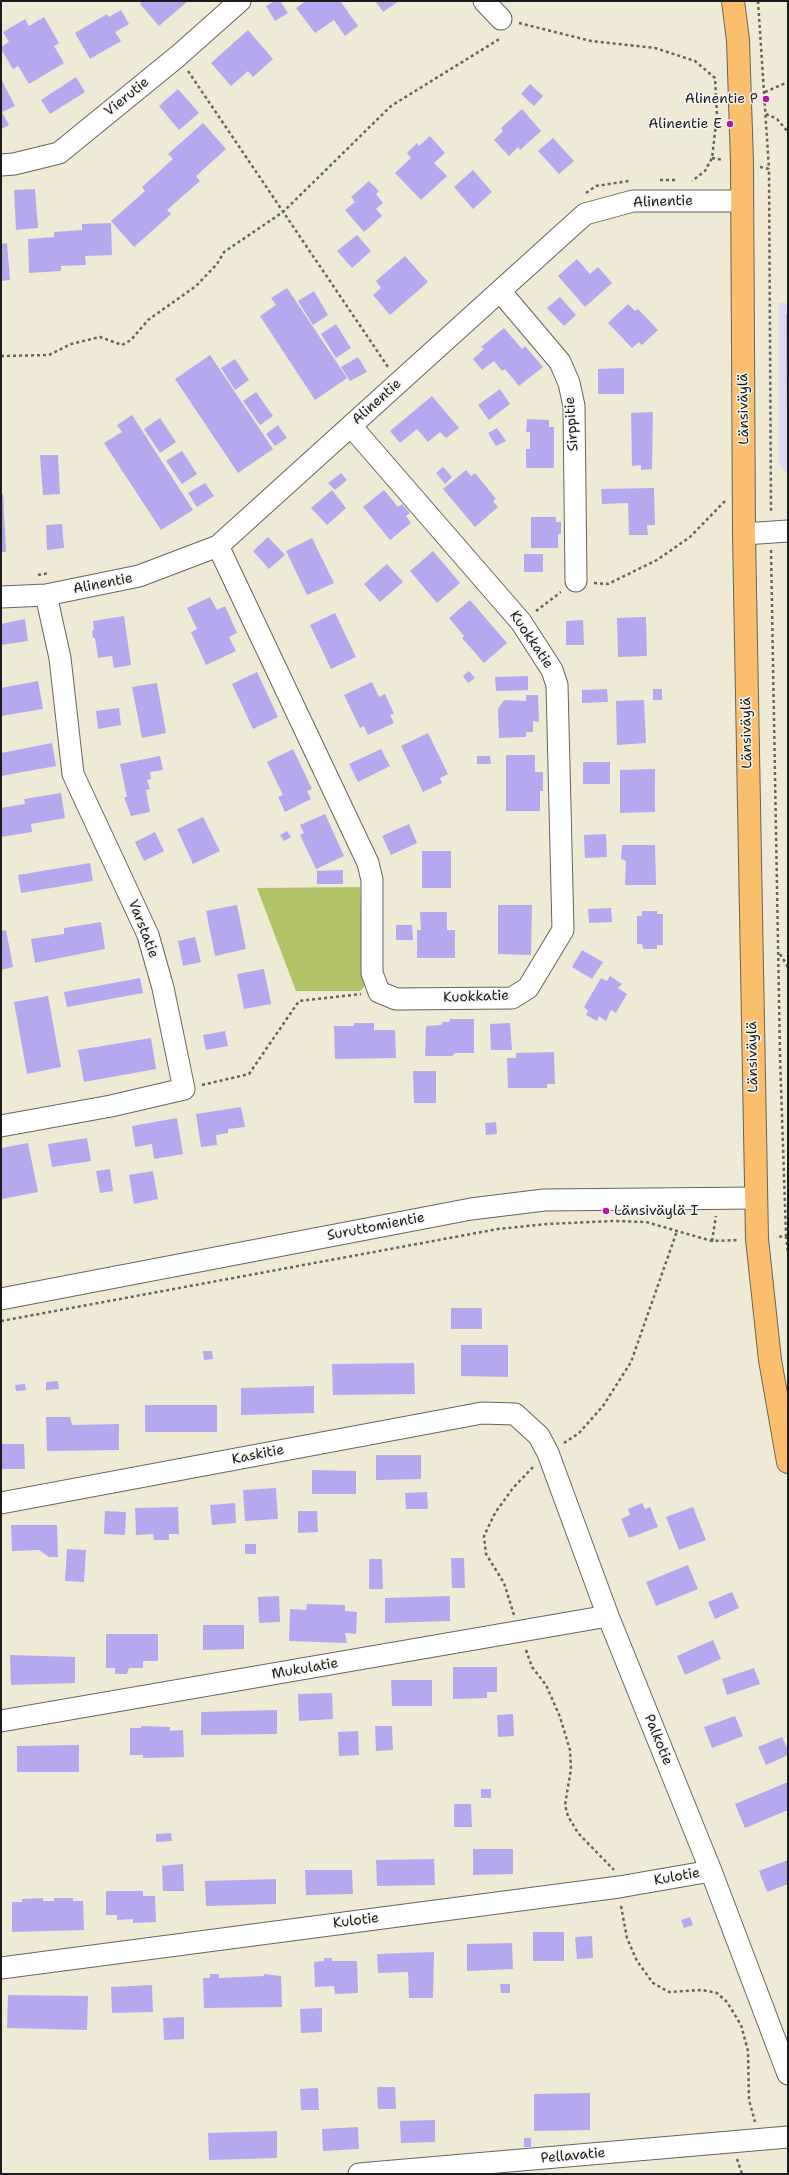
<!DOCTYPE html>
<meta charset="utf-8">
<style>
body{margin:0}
#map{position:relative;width:789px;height:2175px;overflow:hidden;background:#eeead6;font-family:"Shantell Sans",sans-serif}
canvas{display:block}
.frame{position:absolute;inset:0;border:2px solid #1c1c1c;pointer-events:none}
</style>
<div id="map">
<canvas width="789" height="2175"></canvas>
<div class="frame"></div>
</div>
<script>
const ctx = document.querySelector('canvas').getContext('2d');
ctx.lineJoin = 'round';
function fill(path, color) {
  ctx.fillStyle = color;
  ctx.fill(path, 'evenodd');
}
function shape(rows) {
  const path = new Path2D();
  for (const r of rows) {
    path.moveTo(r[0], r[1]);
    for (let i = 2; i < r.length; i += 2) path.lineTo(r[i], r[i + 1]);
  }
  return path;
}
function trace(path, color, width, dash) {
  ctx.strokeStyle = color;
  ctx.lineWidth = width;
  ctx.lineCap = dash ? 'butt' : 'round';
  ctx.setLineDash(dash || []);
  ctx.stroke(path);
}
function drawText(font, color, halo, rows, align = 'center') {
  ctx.font = font + ' "Shantell Sans",sans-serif';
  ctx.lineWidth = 3;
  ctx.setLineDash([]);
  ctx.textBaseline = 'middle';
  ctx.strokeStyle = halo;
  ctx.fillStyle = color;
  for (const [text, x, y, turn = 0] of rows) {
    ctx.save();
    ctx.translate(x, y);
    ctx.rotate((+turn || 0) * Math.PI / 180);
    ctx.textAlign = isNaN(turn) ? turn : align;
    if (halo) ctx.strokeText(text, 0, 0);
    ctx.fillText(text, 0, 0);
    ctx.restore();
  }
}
fill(shape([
 [779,303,788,303,788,475,779,463]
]), '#dfd5f5');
fill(shape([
 [360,887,364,987,360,991,296,991,257,888]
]), '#b1c366');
fill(shape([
 [143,1,188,1,159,26,140,4],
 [275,1,280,1,288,13,275,21,266,6],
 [306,1,340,1,358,26,345,36,334,20,315,33,296,8],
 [375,1,399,1,383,12],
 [121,10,129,24,115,32,121,41,90,59,75,33,107,14,109,17],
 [44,17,59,43,54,46,64,63,29,84,18,66,13,69,1,49,1,47,9,42,3,32,25,19,29,26],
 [248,30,273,59,253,77,248,71,231,86,211,63],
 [76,77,85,92,50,114,41,100],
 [1,79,15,106,2,112,9,125,1,129],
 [530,84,543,96,534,106,521,94],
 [178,89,199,113,179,130,159,106],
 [522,109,541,131,520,150,518,147,509,156,494,140,503,131,501,128],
 [203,123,226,149,196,176,200,181,167,210,171,214,134,247,111,221,145,191,142,187,173,159,168,154],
 [430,136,445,153,434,163,447,176,421,200,395,173,411,158,407,153,417,143,419,146],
 [553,138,574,161,559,174,538,151],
 [473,170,492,192,473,209,454,187],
 [369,181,379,191,376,194,383,203,376,209,382,216,364,232,345,210,355,202,351,197],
 [35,189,38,228,16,230,14,190],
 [111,223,112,255,85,256,86,265,61,266,61,271,29,273,28,239,54,237,54,232,82,230,82,224],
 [357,235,371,251,352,268,337,251],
 [7,243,10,280,1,281,1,244],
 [405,256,428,282,390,315,373,295,381,288,376,281],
 [577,259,590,274,598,267,612,283,585,307,558,276],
 [287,288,347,378,315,400,260,316,276,305,271,298],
 [314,291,328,315,313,325,298,301],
 [560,297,576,315,564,326,547,308],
 [628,304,635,311,638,309,658,330,642,345,639,342,632,348,608,323],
 [786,314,788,314,788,424,787,424],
 [336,324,351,348,336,358,321,334],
 [504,328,522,349,525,346,543,367,519,386,505,369,502,371,494,361,482,370,473,359,484,349,481,347],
 [210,355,273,449,238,473,175,379],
 [358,357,367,372,350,381,341,367],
 [235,359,249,380,235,390,221,368],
 [624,368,624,394,598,394,598,369],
 [500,389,510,404,489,420,478,405],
 [256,392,273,416,260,425,243,401],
 [432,396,459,428,446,438,440,432,428,442,417,429,400,443,390,431],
 [653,412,652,469,641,470,641,465,632,466,631,413],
 [132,415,193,510,161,530,104,443,122,432,117,425],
 [160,418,176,442,160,453,144,429],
 [527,419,549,420,549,427,554,427,554,468,526,468,526,449,530,449,530,432,526,432],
 [278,425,287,438,275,446,266,434],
 [497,428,506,441,496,446,488,433],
 [182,451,197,474,182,484,166,461],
 [40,455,58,455,60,494,43,495],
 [443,467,452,477,445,484,436,473],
 [466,470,471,476,475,473,496,499,493,501,498,507,475,527,443,489],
 [341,473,347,480,335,490,328,483],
 [205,483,214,496,197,507,188,493],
 [654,488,655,525,647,525,648,535,629,535,628,503,602,504,601,489],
 [332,490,346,508,327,525,311,508],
 [384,490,398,507,402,504,410,513,406,516,411,523,390,540,363,507],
 [1,494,3,494,6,552,1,552],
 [531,517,556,517,556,522,561,522,561,534,558,534,558,548,531,548],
 [62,524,64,548,47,550,46,525],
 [268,537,285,555,269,569,253,551],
 [312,538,334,583,307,595,286,551],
 [433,551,460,583,437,603,410,571],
 [524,554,543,554,543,572,524,572],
 [387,564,403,582,380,602,364,584],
 [210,597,217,610,225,606,237,633,229,637,236,651,206,665,191,632,197,629,187,608],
 [470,600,507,643,484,663,462,638,464,636,449,618],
 [335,613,356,657,331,669,310,625],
 [124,616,131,665,114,668,112,656,98,658,95,638,93,638,92,631,94,630,93,621],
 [646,617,647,656,618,657,617,618],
 [25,619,28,641,1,645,1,624],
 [583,620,584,645,566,645,566,621],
 [469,671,475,678,468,683,463,676],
 [257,672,278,717,253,729,232,684],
 [528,676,528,690,496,691,495,677],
 [38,681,43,709,1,716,1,688],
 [372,682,379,697,385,694,394,714,390,715,394,723,368,735,364,726,360,728,344,695],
 [157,683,166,733,142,738,132,687],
 [607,689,608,702,582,703,582,690],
 [653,689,662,689,662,700,653,700],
 [526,695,538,695,539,722,533,721,533,732,526,732,526,737,499,738,498,709,504,700,526,701],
 [644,700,646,743,617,745,616,701],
 [119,708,121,725,98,729,96,711],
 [428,733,448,774,440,778,442,783,423,792,401,746],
 [52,743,56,766,1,776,1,753],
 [293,749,312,789,307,791,311,799,285,812,278,797,283,795,267,762],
 [381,749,390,766,358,782,349,764],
 [506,755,535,755,535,772,543,772,543,791,540,791,540,811,506,811],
 [160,756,163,770,150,772,151,779,147,780,150,789,146,790,150,812,131,816,124,797,127,797,120,764],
 [477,756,490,756,491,764,477,764],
 [583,762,610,762,610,784,583,784],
 [655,769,655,812,620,813,620,770],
 [61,793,65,818,31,824,32,832,1,837,1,808,25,804,24,799],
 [325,814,344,856,316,869,300,835,304,833,300,825],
 [203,817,220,851,193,864,177,829],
 [409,824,417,843,391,855,382,836],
 [287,831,291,837,284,841,280,835],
 [155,832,164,851,144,861,135,842],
 [606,834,607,857,585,858,584,835],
 [622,845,655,845,656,885,625,885,626,861,621,859],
 [422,851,451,851,451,888,422,888],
 [90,863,93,881,21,893,18,875],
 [343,870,343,884,317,884,317,871],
 [237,905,246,949,215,956,206,911],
 [498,905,532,905,531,955,498,954],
 [611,908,612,922,589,923,588,909],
 [642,911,657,911,657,914,663,914,663,945,657,945,657,949,643,949,642,944,637,944,637,916,642,916],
 [420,912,447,912,447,930,455,930,455,958,417,958,417,930,421,930],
 [101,922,105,949,35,963,31,939,64,934,64,928],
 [396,925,412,925,413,940,396,940],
 [6,930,13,967,1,970,1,931],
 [195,937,201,962,183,966,178,941],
 [582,950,603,962,592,979,572,967],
 [264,969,271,1004,244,1009,237,974],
 [610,976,622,984,618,988,627,994,616,1013,611,1010,606,1021,599,1016,597,1021,586,1015,588,1011,584,1007,601,978,607,981],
 [140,978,143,993,67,1007,64,992],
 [48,996,61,1067,27,1074,14,1002],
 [450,1019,474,1019,474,1053,455,1053,452,1056,425,1056,426,1026,441,1025,443,1022,449,1022],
 [354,1023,374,1023,374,1030,395,1030,396,1058,335,1059,334,1026,354,1026],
 [510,1023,512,1050,491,1050,490,1024],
 [225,1031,228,1046,206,1050,203,1035],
 [151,1038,156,1069,84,1082,78,1050],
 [554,1052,555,1084,547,1084,547,1088,508,1088,507,1058,516,1058,516,1053],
 [413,1071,436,1071,436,1103,414,1103],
 [241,1107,245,1127,228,1129,228,1133,216,1135,217,1145,201,1147,196,1114],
 [177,1118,183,1154,154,1159,152,1144,135,1147,132,1126],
 [496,1122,497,1134,486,1135,485,1123],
 [87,1138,91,1161,52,1167,48,1144],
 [28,1143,38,1192,2,1199,1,1148],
 [110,1169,113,1191,100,1193,96,1171],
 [153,1171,158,1199,134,1204,129,1175],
 [451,1308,482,1308,482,1329,451,1329],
 [461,1345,508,1345,508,1377,461,1376],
 [203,1351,212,1351,213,1359,204,1360],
 [414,1363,415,1394,333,1395,332,1364],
 [58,1381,59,1389,46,1390,46,1382],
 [25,1384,26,1390,16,1391,15,1385],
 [314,1386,314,1413,241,1415,241,1388],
 [145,1405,217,1405,217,1432,145,1432],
 [46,1417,70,1417,72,1425,119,1424,119,1450,47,1451],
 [1,1444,24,1444,25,1469,1,1469],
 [376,1455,421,1455,421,1479,376,1480],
 [312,1470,356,1471,356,1494,312,1494],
 [276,1488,278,1519,245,1521,243,1490],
 [427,1492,428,1509,406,1509,405,1493],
 [235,1503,236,1523,212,1525,210,1505],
 [642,1503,645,1509,650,1507,658,1527,629,1538,621,1519,630,1515,628,1509],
 [178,1507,179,1534,169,1534,169,1540,154,1540,153,1534,136,1535,135,1508],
 [693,1507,706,1540,679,1550,666,1517],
 [105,1511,126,1512,125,1535,104,1534],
 [298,1511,317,1511,318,1532,298,1533],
 [11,1525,57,1525,58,1557,49,1557,39,1550,12,1551],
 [245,1544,256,1544,256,1554,245,1554],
 [67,1549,86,1550,84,1582,65,1581],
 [451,1558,464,1558,465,1588,452,1588],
 [369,1559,382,1559,383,1589,369,1589],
 [688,1565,698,1589,656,1606,646,1582],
 [732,1592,739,1608,715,1619,708,1602],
 [279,1596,280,1622,259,1623,258,1597],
 [450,1596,450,1621,385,1623,385,1598],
 [307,1604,345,1605,345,1611,357,1612,356,1634,345,1633,347,1643,289,1641,290,1609,306,1610],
 [203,1625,244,1625,244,1649,203,1650],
 [106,1634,158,1634,158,1661,143,1661,143,1668,129,1668,127,1674,115,1674,115,1668,106,1668],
 [713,1640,721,1659,685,1675,677,1656],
 [10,1655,75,1657,75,1683,11,1685],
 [453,1667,497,1667,497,1692,487,1692,487,1698,453,1699],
 [754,1668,760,1684,727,1695,722,1679],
 [391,1680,432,1680,432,1706,392,1706],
 [332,1693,333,1719,299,1721,298,1694],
 [277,1710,277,1734,201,1735,201,1712],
 [513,1714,514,1736,498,1737,497,1715],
 [735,1716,743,1736,712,1748,704,1727],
 [141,1726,170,1727,170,1731,183,1730,184,1757,143,1758,143,1755,130,1755,130,1728,141,1728],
 [375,1726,392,1726,393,1750,376,1751],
 [358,1731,359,1755,339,1756,338,1732],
 [782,1737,788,1750,788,1755,766,1765,758,1747],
 [79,1745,79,1772,17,1772,17,1746],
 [788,1782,788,1810,745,1828,735,1804],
 [481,1789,491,1789,491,1798,481,1798],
 [454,1804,471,1804,472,1827,454,1827],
 [171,1833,172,1841,156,1842,156,1834],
 [473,1849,513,1849,513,1874,473,1875],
 [434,1859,435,1885,377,1886,376,1860],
 [788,1860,788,1884,767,1892,759,1871],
 [183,1864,184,1891,163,1891,162,1866],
 [305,1870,352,1870,353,1894,306,1895],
 [276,1879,276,1904,206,1906,205,1881],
 [106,1891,143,1891,143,1896,155,1896,156,1922,133,1923,133,1919,117,1920,117,1915,106,1915],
 [43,1898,43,1901,54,1901,54,1898,73,1898,73,1901,83,1901,84,1930,12,1932,12,1902,22,1902,22,1899],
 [690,1917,693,1925,684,1928,681,1920],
 [533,1932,564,1932,564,1961,533,1961],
 [592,1936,593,1958,577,1959,575,1937],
 [512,1943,513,1969,467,1971,467,1944],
 [434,1952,433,1998,409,1998,408,1972,378,1973,377,1954],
 [324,1958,332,1958,332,1961,357,1961,358,1993,335,1994,334,1986,315,1987,314,1962,324,1961],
 [210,1974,219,1974,219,1978,264,1976,264,1974,281,1976,282,2007,204,2008,203,1978,210,1978],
 [500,1984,510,1984,510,1993,501,1993],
 [152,1985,153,2012,112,2013,111,1987],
 [8,1995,88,1996,87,2030,7,2028],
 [322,2008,322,2032,301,2033,300,2009],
 [184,2017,184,2039,164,2040,163,2018],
 [377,2087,395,2087,396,2109,378,2109],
 [318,2088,319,2110,301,2110,300,2089],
 [590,2093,590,2130,534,2131,534,2094],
 [435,2120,435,2142,401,2143,400,2121],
 [358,2127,359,2149,323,2151,322,2129],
 [277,2131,277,2158,209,2160,208,2133],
 [524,2138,531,2138,531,2147,524,2147]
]), '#b6a8ee');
const minor = shape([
 [484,1,501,19],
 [1,165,14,164,59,153,178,56,240,1],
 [500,291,560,362,569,383,574,406,576,581],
 [744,534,788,531],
 [218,546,368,863,372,880,372,973,379,992,396,999,512,998,528,988,563,930,557,685,552,670,521,622,351,426],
 [1,597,46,595,139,576,218,546,585,214,633,201,742,201],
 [1,1126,111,1106,184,1089,163,988,148,935,73,774,60,658,46,595],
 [1,1299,471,1209,544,1200,756,1198],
 [1,1503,482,1413,515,1414,539,1436,548,1453,608,1616,711,1871,788,2074],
 [1,1721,608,1616],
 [1,1968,619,1887,711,1871],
 [359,2174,788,2137]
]);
const major = shape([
 [733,1,738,40,742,163,744,534,757,1239,770,1360,788,1462]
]);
trace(minor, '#66645d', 23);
trace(major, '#66645d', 24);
trace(shape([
 [758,1,769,169],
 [519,23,591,41,655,48,695,61,715,78,717,115,712,158,705,171,692,181],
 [188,71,388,367],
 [765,92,788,82],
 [766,114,777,119,788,132],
 [712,158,724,160],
 [760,167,769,169,771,513],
 [660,180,675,180],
 [586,193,596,186,629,181],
 [1,356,49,355,71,344,100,337,122,345,131,340,148,320,196,286,217,264,224,252,283,212,391,106,501,38],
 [771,550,780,1056,786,1236,776,1237],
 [38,575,49,573],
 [594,583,608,584,657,560,690,537,725,501],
 [536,611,561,592],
 [780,954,788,967],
 [202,1085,249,1074,299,1001,361,994],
 [786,1236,788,1253],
 [712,1241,716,1216],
 [1,1321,498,1229,547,1224,613,1221,646,1222,712,1241,739,1240],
 [564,1443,579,1433,603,1406,631,1362,677,1231],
 [514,1615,504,1583,486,1554,484,1536,495,1513,513,1488,533,1467],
 [526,1650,532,1667,546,1685,560,1717,570,1750,571,1769,565,1805,568,1816,578,1833,614,1870],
 [621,1906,627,1938,637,1961,653,1983,669,1992,702,1990,717,1993,727,2002,741,2025,748,2051,749,2100,755,2122],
 [737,2159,742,2174]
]), '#66645d', 2.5, [3, 3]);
trace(minor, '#fff', 21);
trace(major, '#fabe6d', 22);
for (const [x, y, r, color] of [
 [766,99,4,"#b5179e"],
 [730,124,4,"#b5179e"],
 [606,1211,4,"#b5179e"]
]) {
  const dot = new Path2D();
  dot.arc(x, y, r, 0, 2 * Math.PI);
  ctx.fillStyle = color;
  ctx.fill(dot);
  trace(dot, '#f6f6f2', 1.5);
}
drawText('14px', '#1c1c1c', '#f6f6f2', [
 ["Vierutie",127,97,-39],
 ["Alinentie",663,202,-2],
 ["Alinentie",377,402,-42],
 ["Länsiväylä",744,409,-91],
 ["Sirppitie",572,424,-94],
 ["Alinentie",103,584,-11],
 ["Kuokkatie",531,640,56],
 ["Länsiväylä",747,733,-91],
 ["Varstatie",143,929,69],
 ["Kuokkatie",476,997,-2],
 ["Länsiväylä",753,1057,-91],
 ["Suruttomientie",376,1227,-11],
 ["Kaskitie",258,1455,-11],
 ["Mukulatie",305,1669,-10],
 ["Palkotie",658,1740,68],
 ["Kulotie",677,1877,-10],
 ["Kulotie",356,1921,-7],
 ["Pellavatie",573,2156,-5]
]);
drawText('14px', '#1c1c1c', '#f6f6f2', [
 ["Alinentie P",758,99],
 ["Alinentie E",722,124],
 ["Länsiväylä I",614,1211,"left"]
], 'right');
</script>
